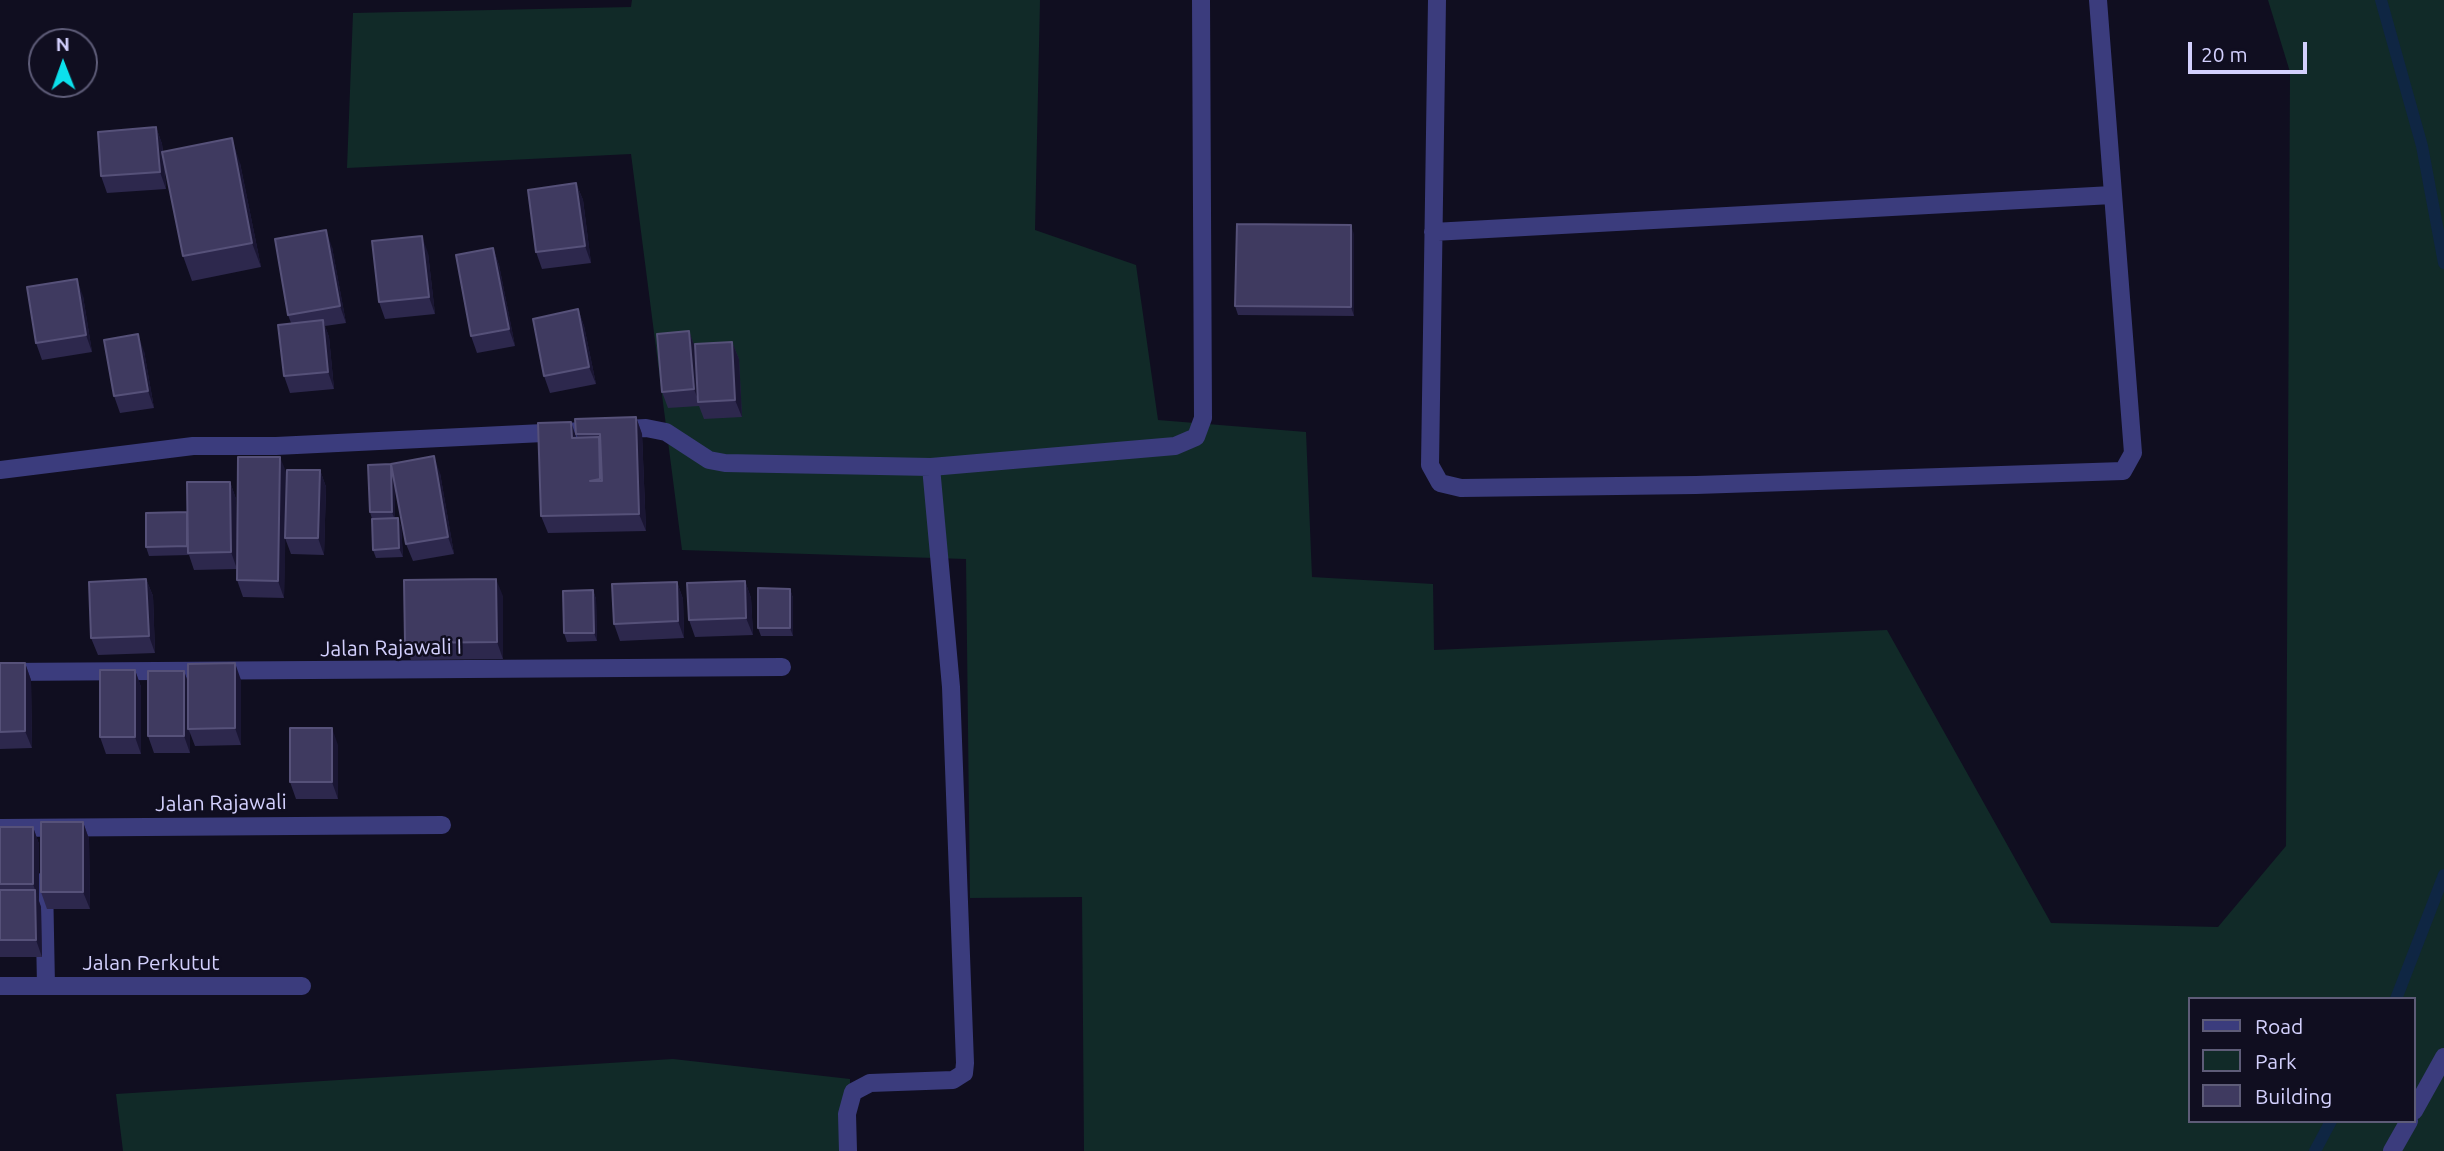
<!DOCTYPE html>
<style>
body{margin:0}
#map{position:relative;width:2444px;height:1151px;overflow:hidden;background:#100e20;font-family:Ubuntu,sans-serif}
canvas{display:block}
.legend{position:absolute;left:2188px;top:997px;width:228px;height:126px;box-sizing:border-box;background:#100e20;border:2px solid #5e5c78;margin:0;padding:9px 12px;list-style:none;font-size:21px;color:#d3d0fd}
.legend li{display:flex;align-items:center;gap:14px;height:35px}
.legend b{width:35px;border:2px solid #5e5c78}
.north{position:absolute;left:28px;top:28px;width:70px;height:70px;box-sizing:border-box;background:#100e20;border:2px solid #5e5c78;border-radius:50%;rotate:359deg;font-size:19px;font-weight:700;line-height:28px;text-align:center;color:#d3d0fd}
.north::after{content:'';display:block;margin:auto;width:24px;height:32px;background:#0ce1ec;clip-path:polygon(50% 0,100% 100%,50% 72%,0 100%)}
.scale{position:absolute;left:2188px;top:42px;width:119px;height:32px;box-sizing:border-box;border:4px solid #d3d0fd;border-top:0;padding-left:9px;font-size:21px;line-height:24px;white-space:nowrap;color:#d3d0fd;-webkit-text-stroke:5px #100e20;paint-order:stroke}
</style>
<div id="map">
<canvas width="2444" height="1151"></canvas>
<ul class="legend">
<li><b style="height:9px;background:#3b3c7d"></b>Road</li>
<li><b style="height:19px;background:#112a28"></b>Park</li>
<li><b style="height:19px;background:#3f3a60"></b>Building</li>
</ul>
<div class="north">N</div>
<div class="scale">20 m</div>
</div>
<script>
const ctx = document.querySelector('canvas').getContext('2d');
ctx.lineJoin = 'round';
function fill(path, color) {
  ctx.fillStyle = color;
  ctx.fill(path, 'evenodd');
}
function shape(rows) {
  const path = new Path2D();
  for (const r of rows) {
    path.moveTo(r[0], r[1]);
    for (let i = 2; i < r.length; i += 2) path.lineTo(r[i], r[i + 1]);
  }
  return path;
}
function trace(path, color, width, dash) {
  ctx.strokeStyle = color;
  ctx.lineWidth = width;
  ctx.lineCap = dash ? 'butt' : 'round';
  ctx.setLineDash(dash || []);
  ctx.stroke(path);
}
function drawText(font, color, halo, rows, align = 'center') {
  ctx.font = font + ' Ubuntu,sans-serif';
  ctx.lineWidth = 5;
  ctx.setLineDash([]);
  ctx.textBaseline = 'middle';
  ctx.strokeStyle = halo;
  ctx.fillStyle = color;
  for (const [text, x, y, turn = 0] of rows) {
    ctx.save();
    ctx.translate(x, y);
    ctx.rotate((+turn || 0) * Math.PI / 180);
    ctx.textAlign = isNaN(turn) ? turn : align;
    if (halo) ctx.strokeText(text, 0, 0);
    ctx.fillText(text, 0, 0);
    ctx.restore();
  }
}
fill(shape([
 [632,0,1040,0,1035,230,1136,265,1158,420,1306,432,1312,577,1433,584,1434,650,1887,630,2051,923,2218,927,2286,846,2290,72,2268,0,2444,0,2444,1151,1084,1151,1082,897,970,898,966,559,682,550,631,154,347,168,353,13,631,7],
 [2190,999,2414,999,2414,1121,2190,1121],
 [673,1059,850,1079,851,1151,123,1151,116,1094]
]), '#112a28');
trace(shape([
 [2381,0,2422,146,2444,263],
 [2396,999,2444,875],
 [2315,1151,2331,1121]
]), '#0f2643', 12);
trace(shape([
 [1437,0,1430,465,1440,483,1461,488,1696,485,2123,471,2133,453,2098,0],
 [1433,232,2112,195],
 [0,470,193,446,276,446,646,428,666,432,709,460,725,463,931,467,1175,446,1196,437,1203,418,1201,0],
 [0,672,782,667],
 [0,828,442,825],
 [44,881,46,986],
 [0,986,302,986],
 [2414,1111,2444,1057],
 [848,1151,847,1114,853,1092,870,1083,953,1080,964,1073,965,1063,951,687,931,467],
 [2392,1151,2409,1121]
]), '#3b3c7d', 18);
fill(shape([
 [156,127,162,144,163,152,240,163,261,267,192,281,183,256,164,160,166,189,107,193,101,176],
 [576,183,583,200,591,263,542,269,536,252],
 [1354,234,1354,316,1238,315,1235,306],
 [332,247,346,323,325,326,329,337,334,389,290,393,284,376,291,323,288,315],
 [493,248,499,265,515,346,477,353,471,336],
 [428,253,435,314,385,319,379,302],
 [83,296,92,352,42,360,36,343],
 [578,309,584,326,596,384,550,393,544,376],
 [689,331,695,348,732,342,739,359,742,417,704,419,699,406,668,408,662,392],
 [144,351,154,408,120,413,114,396],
 [636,417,642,434,646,531,548,533,541,516,578,438,576,434],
 [368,465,440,473,454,554,413,561,406,544,395,483,395,518,401,526,403,557,376,558,373,550,372,519,370,512],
 [320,470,326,487,324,555,291,554,285,538,284,598,243,597,237,580,237,569,194,570,189,555,149,556,146,547,187,512,230,482,236,499,237,562,287,474],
 [146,579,153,596,155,653,98,655,91,638],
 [745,581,751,598,753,635,695,637,689,620],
 [677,582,683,599,684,638,620,641,614,624],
 [790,589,793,598,793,636,761,636,758,628],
 [593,590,596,599,597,641,567,642,564,633],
 [503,596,503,659,411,660,405,643],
 [0,663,25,663,31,680,32,748,0,749],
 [135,670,141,687,141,754,106,754,100,737],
 [184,671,188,682,241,680,241,745,195,746,190,733,190,753,154,753,148,736],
 [338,745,338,799,296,799,290,782],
 [83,822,89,839,90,909,47,909,41,892],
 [0,827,33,827,39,844,39,901,41,907,42,957,0,957]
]), '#2d284d');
fill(shape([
 [156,127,162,144,166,189,160,172],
 [232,138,240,163,261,267,252,243],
 [576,183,583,200,591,263,585,246],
 [1351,225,1354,234,1354,316,1351,307],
 [326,230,332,247,346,323,340,306],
 [422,236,428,253,435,314,429,297],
 [493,248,499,265,515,346,509,329],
 [77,279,83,296,92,352,86,335],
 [578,309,584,326,596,384,589,367],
 [323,320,329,337,334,389,328,372],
 [689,331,695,348,699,402,694,389],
 [138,334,144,351,154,408,148,391],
 [732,342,739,359,742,417,735,400],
 [636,417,642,434,646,531,639,514],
 [571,422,577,439,572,438],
 [599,437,605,454,606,496,600,479],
 [434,456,440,473,454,554,448,537],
 [280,457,287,474,284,598,278,581],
 [391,464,395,473,395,520,392,512],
 [320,470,326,487,324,555,318,538],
 [230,482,236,499,237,569,231,552],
 [398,518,401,526,403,557,399,548],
 [146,579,153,596,155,653,149,636],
 [496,579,503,596,503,659,497,642],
 [745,581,751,598,753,635,746,618],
 [677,582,683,599,684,638,678,621],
 [790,589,793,598,793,636,790,628],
 [593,590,596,599,597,641,594,633],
 [25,663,31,680,32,748,25,731],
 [235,663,241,680,241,745,235,728],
 [135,670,141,687,141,754,135,737],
 [184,671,190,688,188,729,190,733,190,753,184,736],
 [332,728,338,745,338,799,332,782],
 [83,822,89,839,90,909,83,892],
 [33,827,39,844,39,901,33,884],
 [35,890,41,907,42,957,36,940]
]), '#1a1633');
const building = shape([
 [156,127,160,172,101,176,98,132,156,127],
 [232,138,252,243,183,256,162,152,232,138],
 [576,183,585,246,536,252,528,190,576,183],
 [1237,224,1351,225,1351,307,1235,306,1237,224],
 [326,230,340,306,288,315,275,239,326,230],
 [422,236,429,297,379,302,372,241,422,236],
 [493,248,509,329,471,336,456,255,493,248],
 [77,279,86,335,36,343,27,287,77,279],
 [578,309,589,367,544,376,533,319,578,309],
 [323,320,328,372,284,376,278,325,323,320],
 [689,331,694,389,662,392,657,334,689,331],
 [138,334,148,391,114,396,104,340,138,334],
 [732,342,735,400,698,402,695,344,732,342],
 [636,417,639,514,541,516,538,423,571,422,572,438,599,437,600,479,590,481,602,481,600,434,576,434,575,419,636,417],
 [434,456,448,537,406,544,391,464,434,456],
 [238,457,280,457,278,581,237,580,238,457],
 [391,464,392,512,370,512,368,465,391,464],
 [287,470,320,470,318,538,285,538,287,470],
 [187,482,230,482,231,552,188,553,187,482],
 [187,512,187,546,146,547,146,513,187,512],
 [398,518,399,548,373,550,372,519,398,518],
 [146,579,149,636,91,638,89,582,146,579],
 [496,579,497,642,405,643,404,580,496,579],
 [745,581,746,618,689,620,687,583,745,581],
 [677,582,678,621,614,624,612,584,677,582],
 [758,588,790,589,790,628,758,628,758,588],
 [593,590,594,633,564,633,563,591,593,590],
 [0,663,25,663,25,731,0,732,0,663],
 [235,663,235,728,188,729,188,664,235,663],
 [100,670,135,670,135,737,100,737,100,670],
 [148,671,184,671,184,736,148,736,148,671],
 [290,728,332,728,332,782,290,782,290,728],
 [41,822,83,822,83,892,41,892,41,822],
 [0,827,33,827,33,884,0,884,0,827],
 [0,890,35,890,36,940,0,940,0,890]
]);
fill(building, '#3f3a60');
trace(building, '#565179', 2);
drawText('21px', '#d3d0fd', '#100e20', [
 ["Jalan Rajawali I",391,648,-1],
 ["Jalan Rajawali",221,803,-1],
 ["Jalan Perkutut",151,963]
]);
</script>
